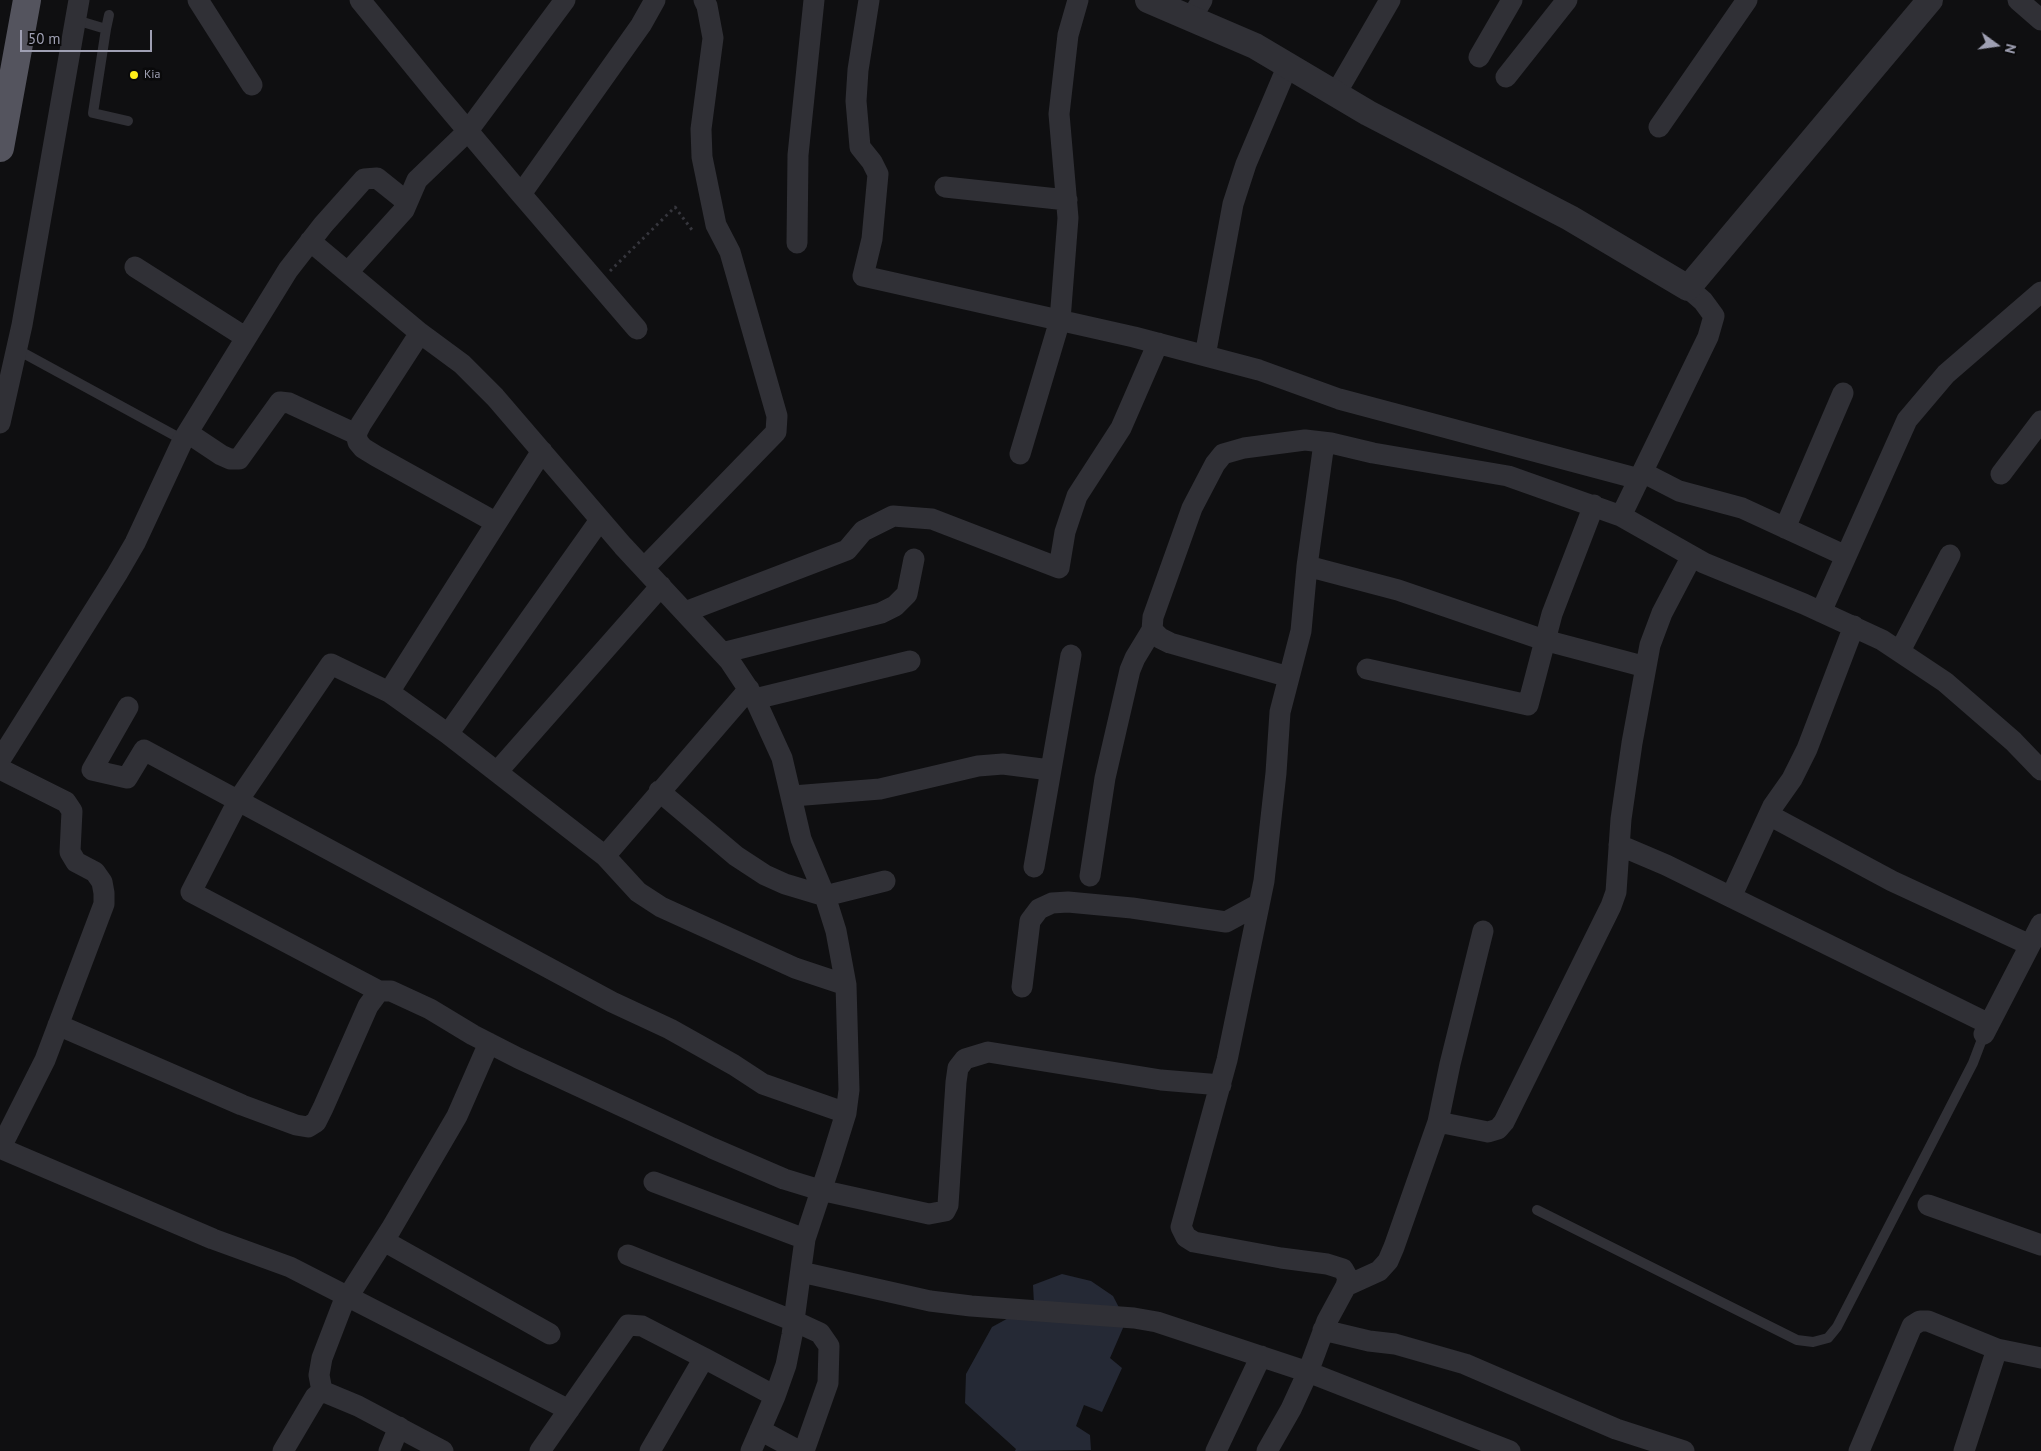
<!DOCTYPE html>
<style>
body{margin:0}
#map{position:relative;width:2041px;height:1451px;overflow:hidden;background:#0f0f11;font-family:"PT Sans",sans-serif}
canvas{display:block}
.north{position:absolute;left:1971px;top:20px;width:50px;height:50px;-webkit-text-stroke:4px #0a0a0b;paint-order:stroke;rotate:104deg;font-size:14px;font-weight:700;line-height:20px;text-align:center;color:#9fa0b3}
.north::after{content:'';display:block;margin:auto;width:18px;height:22px;background:#9fa0b3;clip-path:polygon(50% 0,100% 100%,50% 72%,0 100%)}
.scale{position:absolute;left:20px;top:30px;width:132px;height:22px;box-sizing:border-box;border:2px solid #9fa0b3;border-top:0;padding-left:6px;font-size:15px;line-height:18px;white-space:nowrap;color:#9fa0b3;-webkit-text-stroke:4px #0a0a0b;paint-order:stroke}
</style>
<div id="map">
<canvas width="2041" height="1451"></canvas>
<div class="north">N</div>
<div class="scale">50 m</div>
</div>
<script>
const ctx = document.querySelector('canvas').getContext('2d');
ctx.lineJoin = 'round';
function fill(path, color) {
  ctx.fillStyle = color;
  ctx.fill(path, 'evenodd');
}
function shape(rows) {
  const path = new Path2D();
  for (const r of rows) {
    path.moveTo(r[0], r[1]);
    for (let i = 2; i < r.length; i += 2) path.lineTo(r[i], r[i + 1]);
  }
  return path;
}
function trace(path, color, width, dash) {
  ctx.strokeStyle = color;
  ctx.lineWidth = width;
  ctx.lineCap = dash ? 'butt' : 'round';
  ctx.setLineDash(dash || []);
  ctx.stroke(path);
}
function drawText(font, color, halo, rows, align = 'center') {
  ctx.font = font + ' "PT Sans",sans-serif';
  ctx.lineWidth = 5;
  ctx.setLineDash([]);
  ctx.textBaseline = 'middle';
  ctx.strokeStyle = halo;
  ctx.fillStyle = color;
  for (const [text, x, y, turn = 0] of rows) {
    ctx.save();
    ctx.translate(x, y);
    ctx.rotate((+turn || 0) * Math.PI / 180);
    ctx.textAlign = isNaN(turn) ? turn : align;
    if (halo) ctx.strokeText(text, 0, 0);
    ctx.fillText(text, 0, 0);
    ctx.restore();
  }
}
fill(shape([
 [1062,1274,1091,1281,1113,1296,1126,1321,1110,1358,1122,1368,1102,1412,1084,1405,1076,1426,1090,1435,1091,1450,1015,1451,1016,1449,965,1403,966,1374,992,1327,1034,1304,1033,1285]
]), '#252935');
trace(shape([
 [610,271,675,207,692,230]
]), '#36363d', 3, [2.5, 4]);
trace(shape([
 [76,20,106,29,109,15],
 [106,29,93,113,128,121],
 [16,349,183,440],
 [1537,1210,1797,1340,1813,1342,1828,1338,1837,1327,1973,1063,1984,1034]
]), '#303036', 10);
trace(shape([
 [198,0,252,85],
 [360,0,435,92,521,194,641,25,655,0],
 [869,0,858,70,856,101,860,147,872,162,878,174,872,239,863,276,1134,337,1259,370,1339,399,1639,479],
 [2018,0,2041,20],
 [1190,20,1202,0],
 [1479,57,1512,0],
 [1506,77,1567,0],
 [1335,95,1390,0],
 [1659,127,1747,0],
 [945,187,1067,200],
 [521,194,637,329],
 [310,241,420,333,462,364,495,397,623,546,729,660,755,699,782,758,801,839,825,896,836,931,846,985,849,1090,846,1113,831,1161,805,1239,654,1182],
 [797,243,798,155,814,0],
 [135,267,245,337],
 [348,272,404,210,417,180,467,132,565,0],
 [420,333,361,424,356,434,358,442,363,448,376,456,495,522],
 [1205,356,1233,204,1246,164,1288,65],
 [0,423,22,325,79,0],
 [188,433,221,455,230,459,239,459,280,402,289,403,356,434],
 [542,451,389,692,448,734,600,520],
 [1020,454,1060,320,1068,218,1059,114,1068,35,1078,0],
 [1642,472,1679,491,1742,508,1846,556],
 [2001,474,2041,421],
 [1621,516,1708,337,1714,316,1703,301,1688,288],
 [1785,528,1843,393],
 [1307,566,1398,590,1544,640,1646,667],
 [644,568,776,432,777,416,730,252,716,225,702,157,701,129,713,38,707,6,704,0],
 [685,612,847,550,863,531,893,516,932,519,1059,568,1065,532,1077,496,1121,428,1158,343],
 [1821,612,1907,420,1946,374,2041,292],
 [1900,651,1950,555],
 [722,653,881,613,895,606,907,594,914,559],
 [1367,669,1528,705,1552,614,1594,505],
 [1289,677,1170,643,1160,638,1152,630,1153,617,1192,508,1215,464,1223,454,1244,448,1305,440,1331,443,1373,453,1508,476,1621,516,1704,563,1804,604,1882,640,1945,682,2013,741,2041,770],
 [755,699,910,661],
 [128,707,92,770,127,778,144,750,612,1002,670,1029,734,1065,763,1084,846,1113],
 [448,734,605,856,749,689],
 [0,760,117,574,135,543,183,440,288,270,323,225,364,179,377,178,407,202],
 [0,769,66,802,72,811,70,852,76,862,95,872,102,882,104,893,104,904,45,1060,0,1149],
 [497,772,661,586],
 [659,791,736,856,765,875,785,884,825,896,885,881],
 [793,796,880,789,978,766,1003,764,1050,770],
 [1769,815,1892,881,2030,945],
 [1619,845,1666,865,1989,1024],
 [605,856,638,892,661,907,795,968,846,985],
 [1034,867,1071,655],
 [1090,876,1105,778,1130,670,1135,658,1152,630],
 [1731,897,1773,806,1792,779,1807,749,1854,626],
 [1022,987,1030,921,1039,909,1052,903,1068,902,1132,908,1226,922,1259,904],
 [379,991,191,892,239,799,331,664,389,692],
 [58,1025,242,1105,296,1125,308,1127,316,1122,323,1108,368,1006,379,991,391,991,430,1009,473,1035,518,1058,712,1148,784,1179,820,1190,929,1214,945,1211,948,1205,956,1082,958,1068,965,1059,988,1052,1161,1080,1221,1085],
 [1984,1034,2041,924],
 [1438,1122,1488,1132,1498,1129,1504,1122,1611,906,1616,892,1621,819,1632,743,1650,645,1662,613,1692,556],
 [0,1148,213,1239,290,1267,569,1410],
 [1928,1205,2041,1245],
 [384,1241,550,1334],
 [628,1255,794,1321,820,1333,829,1346,828,1383,804,1451],
 [801,1272,930,1301,971,1306,1134,1318,1157,1322,1308,1372,1510,1451],
 [1346,1286,1379,1271,1388,1261,1394,1247,1438,1122,1450,1064,1483,931],
 [1323,1330,1369,1341,1395,1344,1465,1364,1616,1429,1684,1451],
 [322,1391,319,1375,322,1358,342,1306,391,1229,457,1116,489,1043],
 [760,1430,799,1451],
 [283,1451,315,1397,322,1391,358,1406,443,1451],
 [389,1451,399,1427],
 [540,1451,628,1325,642,1326,704,1358],
 [650,1451,704,1358,775,1396,786,1365,792,1335,805,1239],
 [751,1451,775,1396],
 [1216,1451,1261,1356],
 [1267,1451,1291,1409,1308,1372,1327,1321,1346,1286,1348,1278,1343,1269,1327,1264,1281,1258,1194,1242,1186,1237,1181,1227,1227,1060,1264,881,1276,773,1280,712,1301,631,1307,566,1324,443],
 [1859,1451,1912,1326,1920,1321,1928,1321,1997,1349,2041,1358],
 [1964,1451,1997,1349]
]), '#303036', 21);
trace(shape([
 [1148,0,1255,46,1368,113,1570,218,1688,288,1930,0]
]), '#303036', 26);
trace(shape([
 [0,148,27,0]
]), '#54545e', 28);
for (const [x, y, r, color] of [
 [134,75,5,"#ffee19"]
]) {
  const dot = new Path2D();
  dot.arc(x, y, r, 0, 2 * Math.PI);
  ctx.fillStyle = color;
  ctx.fill(dot);
  trace(dot, '#0a0a0b', 2);
}
drawText('12px', '#9fa0b3', '#0a0a0b', [
 ["Kia",144,75]
], 'left');
</script>
